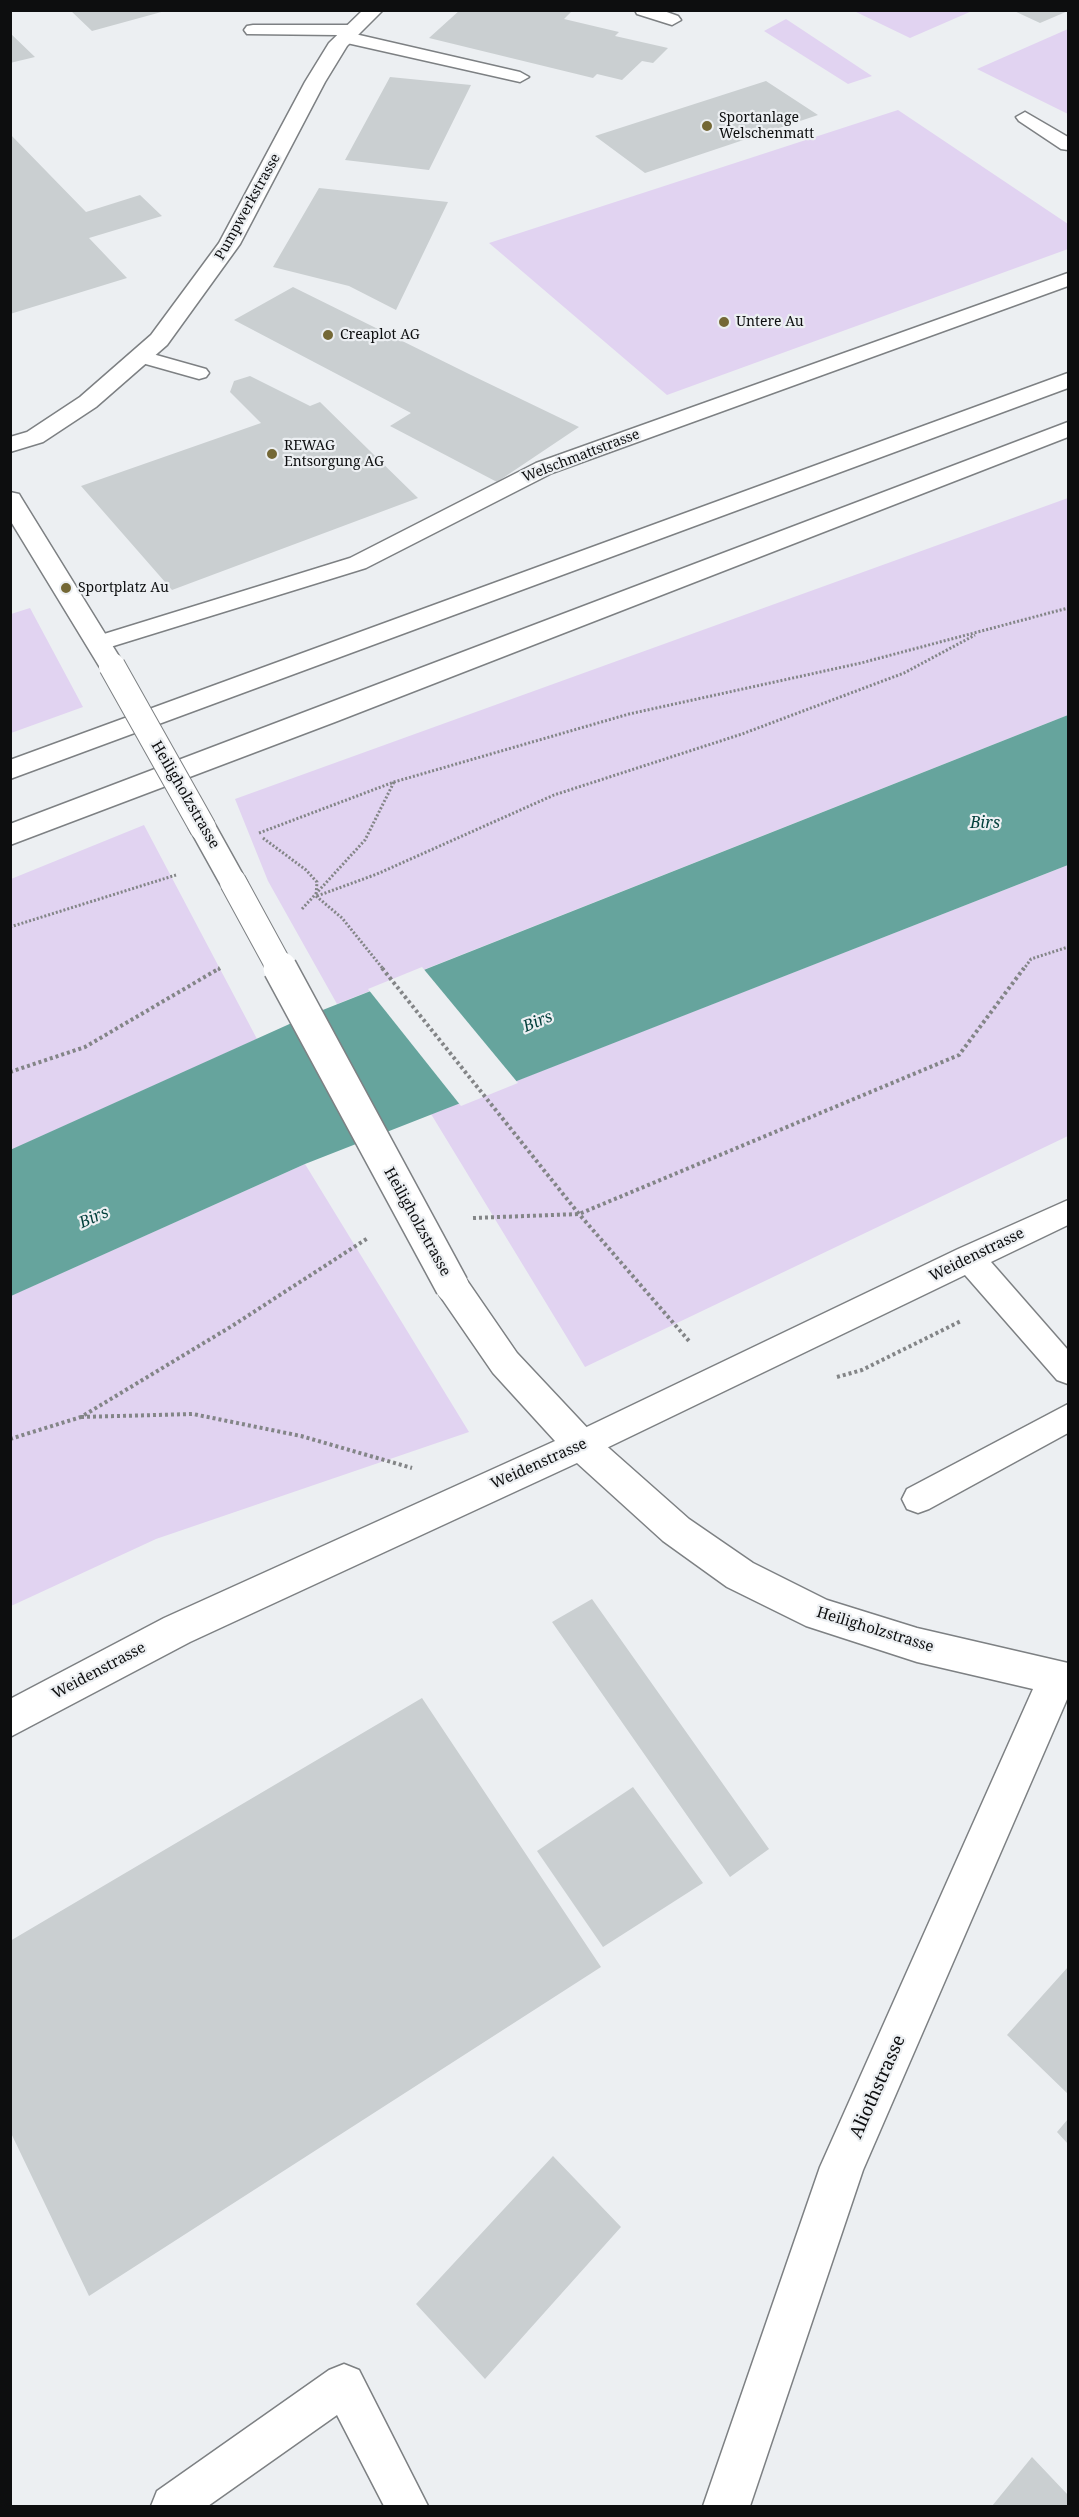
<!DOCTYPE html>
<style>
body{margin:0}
#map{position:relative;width:1079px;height:2517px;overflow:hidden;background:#eceff2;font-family:"Noto Serif",serif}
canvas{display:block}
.frame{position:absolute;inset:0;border:12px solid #0d0e0f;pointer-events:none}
</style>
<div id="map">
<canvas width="1079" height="2517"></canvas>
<div class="frame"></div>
</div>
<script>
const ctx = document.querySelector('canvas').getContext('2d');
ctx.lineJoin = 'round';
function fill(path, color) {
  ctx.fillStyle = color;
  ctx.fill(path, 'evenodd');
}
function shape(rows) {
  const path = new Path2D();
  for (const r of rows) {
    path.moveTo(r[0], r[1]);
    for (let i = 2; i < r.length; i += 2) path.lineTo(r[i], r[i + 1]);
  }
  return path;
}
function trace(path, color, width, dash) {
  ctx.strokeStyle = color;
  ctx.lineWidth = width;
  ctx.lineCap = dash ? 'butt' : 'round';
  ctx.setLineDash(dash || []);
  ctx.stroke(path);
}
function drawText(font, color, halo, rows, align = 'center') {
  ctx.font = font + ' "Noto Serif",serif';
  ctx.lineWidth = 4.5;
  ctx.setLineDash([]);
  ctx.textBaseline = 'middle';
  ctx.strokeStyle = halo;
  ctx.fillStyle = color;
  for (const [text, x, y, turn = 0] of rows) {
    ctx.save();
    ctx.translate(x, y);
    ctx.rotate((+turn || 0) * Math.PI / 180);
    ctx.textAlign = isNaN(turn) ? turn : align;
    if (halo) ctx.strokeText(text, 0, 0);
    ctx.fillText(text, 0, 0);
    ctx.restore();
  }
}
fill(shape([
 [854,11,972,11,910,38],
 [786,19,872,76,848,84,764,31],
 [1068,29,1068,114,977,69],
 [898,110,1068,224,1068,249,667,395,489,243],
 [1068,498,1068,715,337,1004,268,881,235,799],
 [30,608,83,707,11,733,11,614],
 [144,825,257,1039,11,1150,11,879],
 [1068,865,1068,1136,585,1367,431,1114],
 [305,1164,469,1432,156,1539,11,1606,10,1296]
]), '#e1d3f1');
fill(shape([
 [1068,715,1068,865,305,1164,11,1296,10,1150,305,1017]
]), '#66a49d');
fill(shape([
 [422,967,518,1083,461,1106,368,989]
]), '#eceff2');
fill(shape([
 [70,10,165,10,165,11,92,31],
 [460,10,564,10,571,12,564,19,619,32,615,36,668,48,653,63,642,61,622,80,597,74,593,78,429,38],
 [1012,10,1068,10,1068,11,1040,23],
 [10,33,35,57,10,63],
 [390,77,471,85,429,170,345,160],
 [766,81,818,115,645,173,595,136],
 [10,134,86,212,140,195,162,216,89,238,127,278,10,314],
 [319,188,448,202,396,310,349,286,273,267],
 [293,287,471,375,579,427,497,482,390,426,411,413,234,320],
 [250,376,310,406,320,402,418,498,172,590,81,486,261,423,230,392,234,381],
 [592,1599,769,1849,730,1877,552,1622],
 [422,1698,601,1967,89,2296,10,2131,10,1941],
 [633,1787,703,1883,603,1947,537,1851],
 [1068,1967,1068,2094,1007,2035],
 [1068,2119,1068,2144,1057,2132],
 [553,2156,621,2227,485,2379,416,2304],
 [1032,2457,1068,2495,1068,2506,992,2506]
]), '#cacfd1');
const lane = shape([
 [635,10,661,10,678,16,681,20,672,25,637,14,635,10],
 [253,25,351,25,360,30,355,34,520,72,529,77,520,82,338,41,337,35,247,34,244,30,247,26,253,25],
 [1025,112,1068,137,1068,150,1061,149,1019,121,1016,117,1025,112],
 [1068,273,1068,286,552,473,366,568,107,648,99,651,91,648,87,643,91,638,350,558,536,463,1068,273],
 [142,351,206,369,209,373,206,377,199,379,135,361,132,357,135,353,142,351],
 [1068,1200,1068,1225,991,1262,1068,1350,1068,1384,1057,1380,965,1275,592,1455,581,1459,570,1455,565,1445,570,1435,958,1249,1068,1200],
 [1068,1404,1068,1433,929,1509,918,1513,907,1509,902,1499,907,1489,1068,1404],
 [344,2364,359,2370,428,2506,384,2506,337,2415,208,2506,151,2506,157,2491,329,2370,344,2364]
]);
const street = shape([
 [363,10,383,10,347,46,325,82,240,244,167,345,96,407,43,442,10,452,10,437,27,432,80,397,151,335,219,243,305,82,329,43,363,10],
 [10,492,19,494,22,499,125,666,121,672,112,674,103,672,99,666,10,520,10,492],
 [203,818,213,821,217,828,247,882,243,889,233,892,223,889,219,882,189,828,193,821,203,818],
 [452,1272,464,1276,517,1353,593,1434,689,1519,753,1563,827,1600,917,1628,1068,1663,1068,1697,863,2170,750,2506,703,2506,820,2167,1033,1689,917,1662,806,1626,727,1587,663,1541,577,1463,190,1642,10,1737,10,1699,164,1618,555,1441,493,1373,440,1296,435,1286,440,1276,452,1272]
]);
const highway = shape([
 [1068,373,1068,388,10,779,10,760,1068,373],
 [1068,422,1068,437,335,722,10,845,10,824,1068,422]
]);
trace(lane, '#7d8083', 3);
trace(street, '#7d8083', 3);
trace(highway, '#7d8083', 3);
trace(shape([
 [259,833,394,782,629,714,861,663,1068,608],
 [263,838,306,870,317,882,316,895],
 [316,896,342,918,384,970],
 [317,896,377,874,554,795,742,734,904,673,975,635],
 [302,909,365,840,394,782],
 [10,927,176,875],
 [218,970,221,968],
 [1023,970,1031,959,1068,947]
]), '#838587', 3, [2, 2]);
trace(shape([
 [382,968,579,1214,689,1341],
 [10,1072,85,1047,220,968],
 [473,1218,579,1214,959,1055,1024,968],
 [837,1377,862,1370,961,1321],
 [81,1417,193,1414,301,1436,412,1468],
 [10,1439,81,1417,232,1326,368,1238]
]), '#838587', 4, [3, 3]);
fill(lane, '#fff');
fill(street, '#fff');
fill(highway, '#fff');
const streetBridgeFar1 = shape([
 [112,666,203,828],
 [233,882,281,970]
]);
const streetBridge = shape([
 [280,968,452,1286]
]);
trace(streetBridgeFar1, '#7d8083', 28, []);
trace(streetBridge, '#7d8083', 36, []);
trace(streetBridgeFar1, '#fff', 26);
trace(streetBridge, '#fff', 33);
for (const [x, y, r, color] of [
 [707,126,6,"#746835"],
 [724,322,6,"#746835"],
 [328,335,6,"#746835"],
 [272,454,6,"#746835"],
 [66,588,6,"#746835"]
]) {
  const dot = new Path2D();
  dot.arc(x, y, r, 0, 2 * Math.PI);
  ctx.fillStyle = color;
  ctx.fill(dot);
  trace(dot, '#eceff2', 2);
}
drawText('14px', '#0d0e0f', '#eceff2', [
 ["Sportanlage",719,118],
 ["Welschenmatt",719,134],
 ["Untere Au",736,322],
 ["Creaplot AG",340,335],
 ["REWAG",284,446],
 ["Entsorgung AG",284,462],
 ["Sportplatz Au",78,588]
], 'left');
drawText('14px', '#0d0e0f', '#eceff2', [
 ["Pumpwerkstrasse",248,207,-61],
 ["Welschmattstrasse",581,456,-21]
]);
drawText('15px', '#0d0e0f', '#eceff2', [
 ["Heiligholzstrasse",185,795,60],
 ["Heiligholzstrasse",417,1222,61],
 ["Weidenstrasse",977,1255,-26],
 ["Weidenstrasse",539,1464,-24],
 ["Heiligholzstrasse",875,1630,17],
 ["Weidenstrasse",99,1671,-28]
]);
drawText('italic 16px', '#013e3a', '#eceff2', [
 ["Birs",985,823],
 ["Birs",538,1022,-23],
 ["Birs",94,1218,-24]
]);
drawText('18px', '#0d0e0f', '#eceff2', [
 ["Aliothstrasse",878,2087,-66]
]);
</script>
